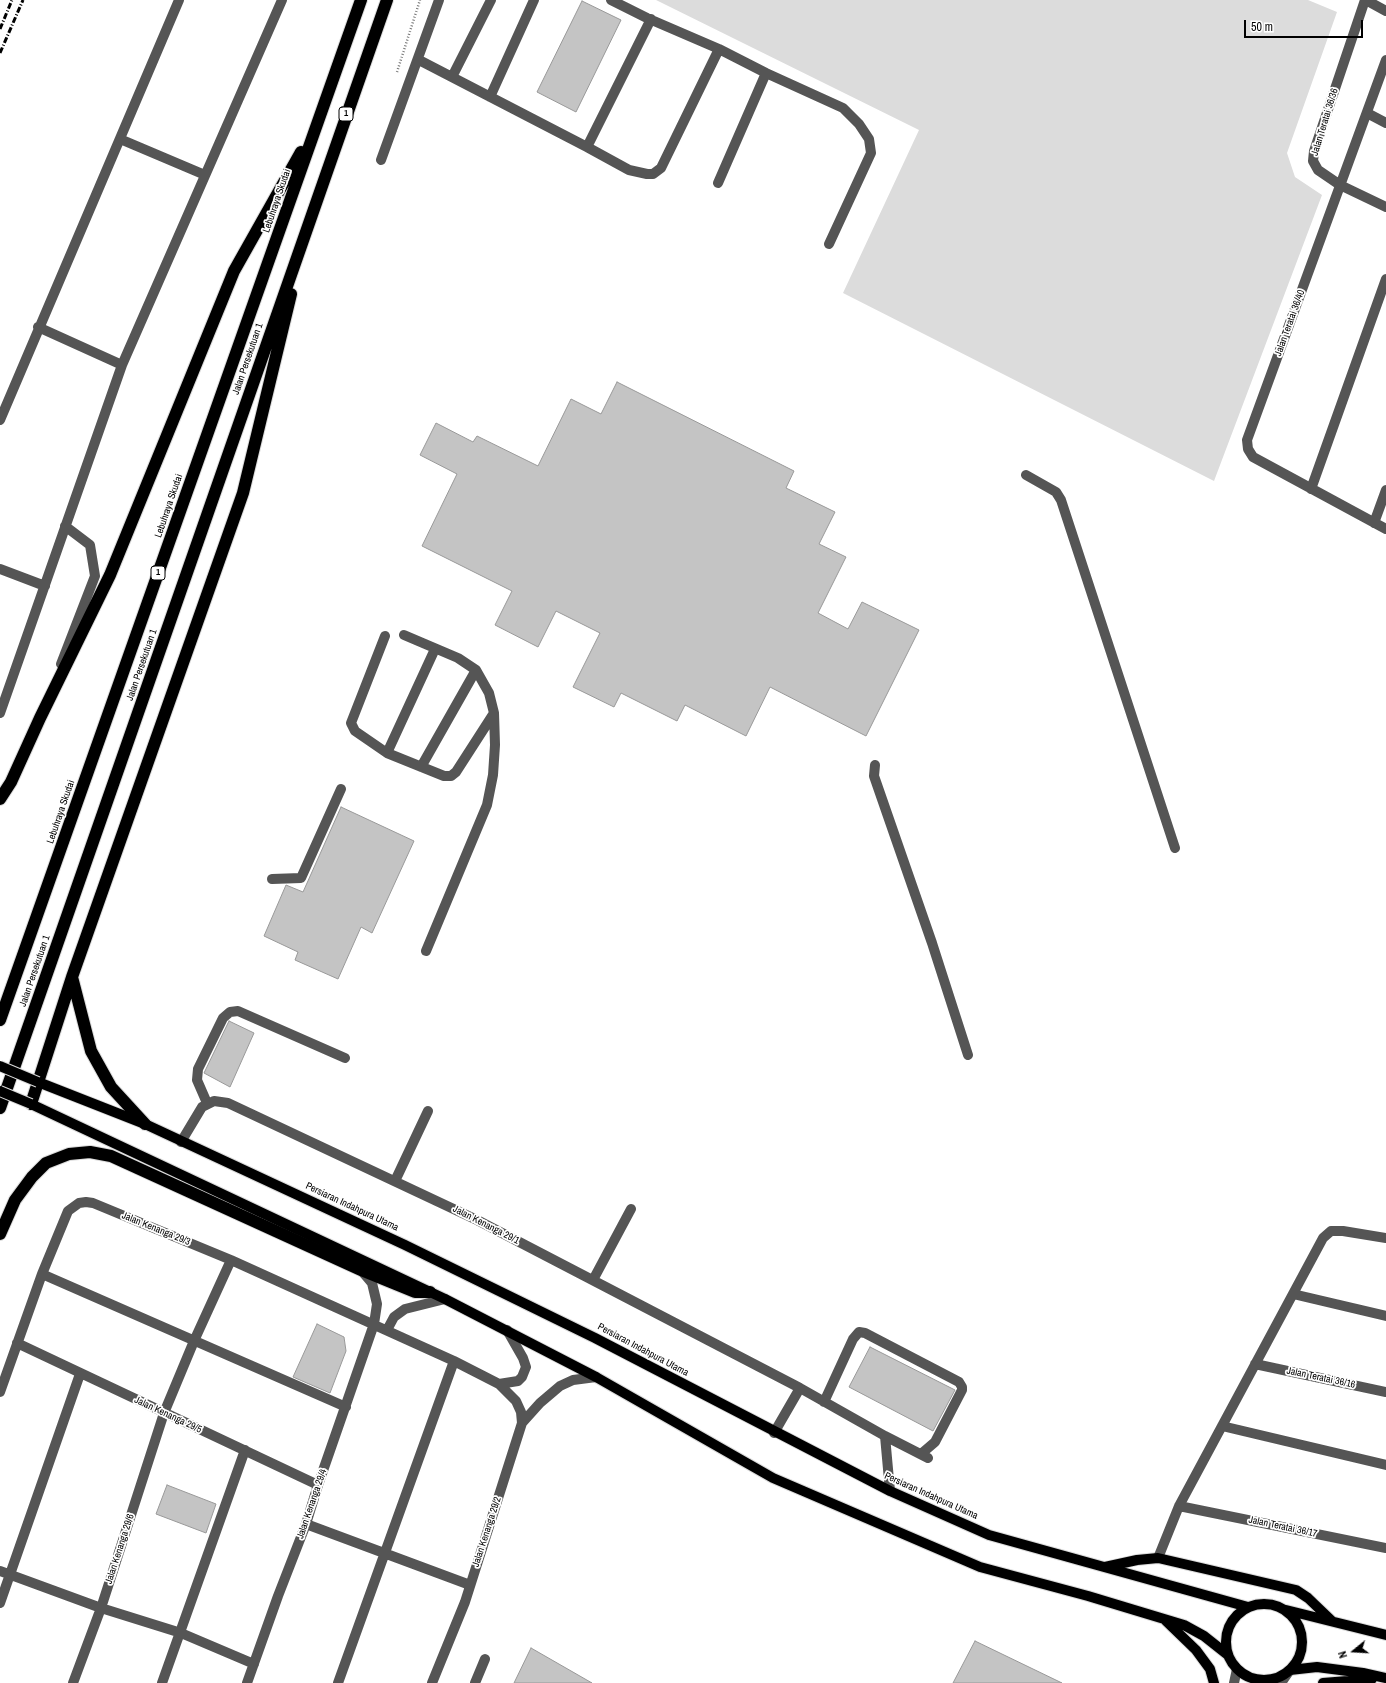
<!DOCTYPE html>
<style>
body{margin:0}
#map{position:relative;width:1386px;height:1683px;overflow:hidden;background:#fff;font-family:"Archivo Narrow",sans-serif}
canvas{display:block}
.north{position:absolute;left:1334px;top:1631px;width:40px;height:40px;-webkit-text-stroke:3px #fff;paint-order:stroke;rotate:252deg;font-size:11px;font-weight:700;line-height:16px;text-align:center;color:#000}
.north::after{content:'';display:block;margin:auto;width:14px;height:18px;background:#000;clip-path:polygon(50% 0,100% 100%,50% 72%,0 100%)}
.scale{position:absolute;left:1244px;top:20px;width:119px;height:18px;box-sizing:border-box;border:2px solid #000;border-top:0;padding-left:5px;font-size:12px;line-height:14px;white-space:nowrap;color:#000;-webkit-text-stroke:3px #fff;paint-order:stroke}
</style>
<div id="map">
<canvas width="1386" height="1683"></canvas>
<div class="north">N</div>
<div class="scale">50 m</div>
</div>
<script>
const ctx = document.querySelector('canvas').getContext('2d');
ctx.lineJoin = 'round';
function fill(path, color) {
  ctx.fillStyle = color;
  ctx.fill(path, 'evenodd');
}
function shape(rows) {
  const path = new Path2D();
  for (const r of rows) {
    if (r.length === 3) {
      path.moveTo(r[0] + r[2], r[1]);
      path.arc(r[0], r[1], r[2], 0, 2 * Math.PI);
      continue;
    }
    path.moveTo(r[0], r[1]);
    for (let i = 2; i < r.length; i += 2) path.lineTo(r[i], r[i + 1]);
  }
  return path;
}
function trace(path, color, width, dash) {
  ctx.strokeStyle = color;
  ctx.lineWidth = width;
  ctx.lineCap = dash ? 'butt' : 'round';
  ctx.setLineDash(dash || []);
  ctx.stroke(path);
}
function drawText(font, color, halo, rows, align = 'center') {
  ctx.font = font + ' "Archivo Narrow",sans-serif';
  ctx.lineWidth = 3.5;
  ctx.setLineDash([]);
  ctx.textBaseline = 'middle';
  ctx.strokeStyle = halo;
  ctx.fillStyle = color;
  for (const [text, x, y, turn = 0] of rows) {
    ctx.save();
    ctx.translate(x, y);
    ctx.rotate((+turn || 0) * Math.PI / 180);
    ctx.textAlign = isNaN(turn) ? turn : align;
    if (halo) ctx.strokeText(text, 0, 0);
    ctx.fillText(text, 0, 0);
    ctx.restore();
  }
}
fill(shape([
 [656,0,1308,0,1337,12,1287,153,1295,177,1322,195,1214,481,843,293,919,130]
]), '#dcdcdc');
const building = shape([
 [582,1,621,20,576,112,537,92,582,1],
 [617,382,794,471,786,488,835,512,819,544,846,557,818,613,848,629,862,602,919,630,866,736,770,687,746,736,685,705,677,721,621,693,614,707,573,687,600,633,556,611,538,647,495,625,512,591,422,546,457,474,420,455,436,423,473,442,477,436,538,466,571,399,601,414,617,382],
 [341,807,414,841,372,933,361,927,338,979,295,960,298,952,264,936,286,885,303,892,341,807],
 [229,1021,254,1033,230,1087,204,1073,229,1021],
 [317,1324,344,1337,346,1351,330,1393,293,1377,317,1324],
 [870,1347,955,1390,933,1431,849,1387,870,1347],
 [167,1485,216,1504,206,1533,156,1514,167,1485],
 [975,1641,1062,1683,953,1683,975,1641],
 [531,1648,592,1683,514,1683,531,1648]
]);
fill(building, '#c4c4c4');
trace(building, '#999', 1);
const major = shape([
 [38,1082,145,1124,405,1245,595,1338,890,1491,989,1535,1248,1607],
 [31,1104,445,1299,596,1377,773,1478,980,1567,1088,1596,1184,1625,1204,1636,1228,1655],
 [1105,1567,1137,1560,1158,1558,1296,1590,1308,1598,1332,1621],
 [1264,1642,38],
 [1286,1610,1386,1635],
 [1166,1621,1196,1650,1210,1669,1214,1683],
 [1290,1670,1317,1667,1363,1673,1386,1678],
 [1323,1683,1372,1679]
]);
const highway = shape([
 [0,799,11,782,40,718,110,575,234,271,301,152],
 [72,977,91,1051,111,1087,145,1124],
 [0,1020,361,0],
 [31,1104,72,977,243,493,291,294],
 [0,1108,387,0],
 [0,1234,15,1200,32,1177,46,1163,69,1154,90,1152,111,1156,361,1270,415,1292,430,1292]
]);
trace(major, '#dbdbdb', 12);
trace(highway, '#dbdbdb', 14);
trace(shape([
 [397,72,420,0]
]), '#777', 2.5, [1, 2]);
trace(shape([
 [611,0,647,18,719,49],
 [1365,0,1314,151,1313,161,1318,170,1340,185,1386,207],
 [1366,0,1386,11],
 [419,60,587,147,629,170,647,174,653,174,661,168,719,49,766,73,843,108,859,124,869,139,871,153,829,244],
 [1386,60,1247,440,1248,449,1253,457,1386,529],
 [452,77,491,0],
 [490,97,534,0],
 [1367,113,1386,123],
 [120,139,205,175],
 [587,147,651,19],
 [381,160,439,0],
 [718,183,766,73],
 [38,327,122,365],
 [0,420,179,0],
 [1026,475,1056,492,1061,500,1175,848],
 [1311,489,1386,279],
 [1374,523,1386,490],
 [0,569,45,586],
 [404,635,458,658,476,670,489,693,494,713,495,745,493,775,487,805,426,951],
 [385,636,351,723,355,731,387,753,444,776,451,776,456,772,494,713],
 [61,664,95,576,90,545,65,526],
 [0,713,122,365,282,0],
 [387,753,435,649],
 [875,765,874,776,932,943,968,1055],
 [421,767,476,670],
 [272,879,301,878,341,789],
 [207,1103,197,1080,198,1069,223,1018,230,1012,238,1011,345,1058],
 [181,1142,202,1107,214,1101,228,1103,477,1220,800,1388,885,1436,928,1458],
 [395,1181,428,1111],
 [42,1274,346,1407],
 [593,1280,631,1209],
 [1293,1294,1386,1316],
 [387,1330,394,1317,405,1309,445,1299],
 [17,1343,318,1485],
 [1255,1364,1386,1392],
 [499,1384,518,1381,522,1377,526,1367,523,1358,507,1330],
 [0,1392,42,1274,68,1211,79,1203,86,1202,93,1203,231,1260,454,1361,499,1384,516,1401,521,1412,522,1423,465,1602,432,1683],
 [824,1402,853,1339,859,1332,865,1333,959,1382,962,1387,962,1390,935,1442,921,1454],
 [522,1423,540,1403,560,1386,573,1380,596,1377],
 [1222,1426,1386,1465],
 [774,1433,800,1388],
 [885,1436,890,1491],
 [1179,1506,1386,1548],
 [306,1524,470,1585],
 [1158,1558,1179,1506,1323,1238,1331,1231,1343,1231,1386,1238],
 [0,1571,101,1608,181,1633,254,1664],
 [0,1603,80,1374],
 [73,1683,101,1608,164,1413,194,1341,231,1260],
 [162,1683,245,1450],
 [247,1683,278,1596,306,1524,318,1485,374,1324,377,1304,372,1283,361,1270],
 [338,1683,454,1361],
 [475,1683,485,1659],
 [1234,1683,1237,1669],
 [1281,1683,1290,1670]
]), '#555', 10);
trace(major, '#000', 10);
trace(highway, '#000', 12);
trace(shape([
 [0,29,12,0],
 [0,53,23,0]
]), '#000', 3, [6, 2, 1, 2]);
const majorBridge = shape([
 [0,1066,38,1082],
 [0,1091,31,1104]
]);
trace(majorBridge, '#dbdbdb', 12, []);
trace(majorBridge, '#000', 10);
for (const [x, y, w] of [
 [346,114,14],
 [158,573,14]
]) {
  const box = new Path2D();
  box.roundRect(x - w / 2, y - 7, w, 14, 3);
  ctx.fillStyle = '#fff';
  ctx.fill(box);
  trace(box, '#000', 1);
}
drawText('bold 9px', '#000', null, [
 ["1",346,114],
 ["1",158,573]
]);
drawText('10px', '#000', '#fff', [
 ["Jalan Teratai 36/36",1325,122,-73],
 ["Lebuhraya Skudai",277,201,-71],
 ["Jalan Teratai 36/40",1290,323,-70],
 ["Jalan Persekutuan 1",248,359,-71],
 ["Lebuhraya Skudai",169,506,-71],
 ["Jalan Persekutuan 1",142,665,-71],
 ["Lebuhraya Skudai",61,812,-71],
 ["Jalan Persekutuan 1",35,971,-71],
 ["Persiaran Indahpura Utama",352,1207,25],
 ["Jalan Kenanga 29/1",486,1225,27],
 ["Jalan Kenanga 29/3",156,1229,22],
 ["Persiaran Indahpura Utama",643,1350,28],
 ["Jalan Teratai 36/16",1321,1378,12],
 ["Jalan Kenanga 29/5",168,1415,25],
 ["Persiaran Indahpura Utama",931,1496,24],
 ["Jalan Kenanga 29/4",312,1504,-71],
 ["Jalan Teratai 36/17",1283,1527,12],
 ["Jalan Kenanga 29/2",487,1532,-72],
 ["Jalan Kenanga 29/6",120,1549,-72]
]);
</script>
